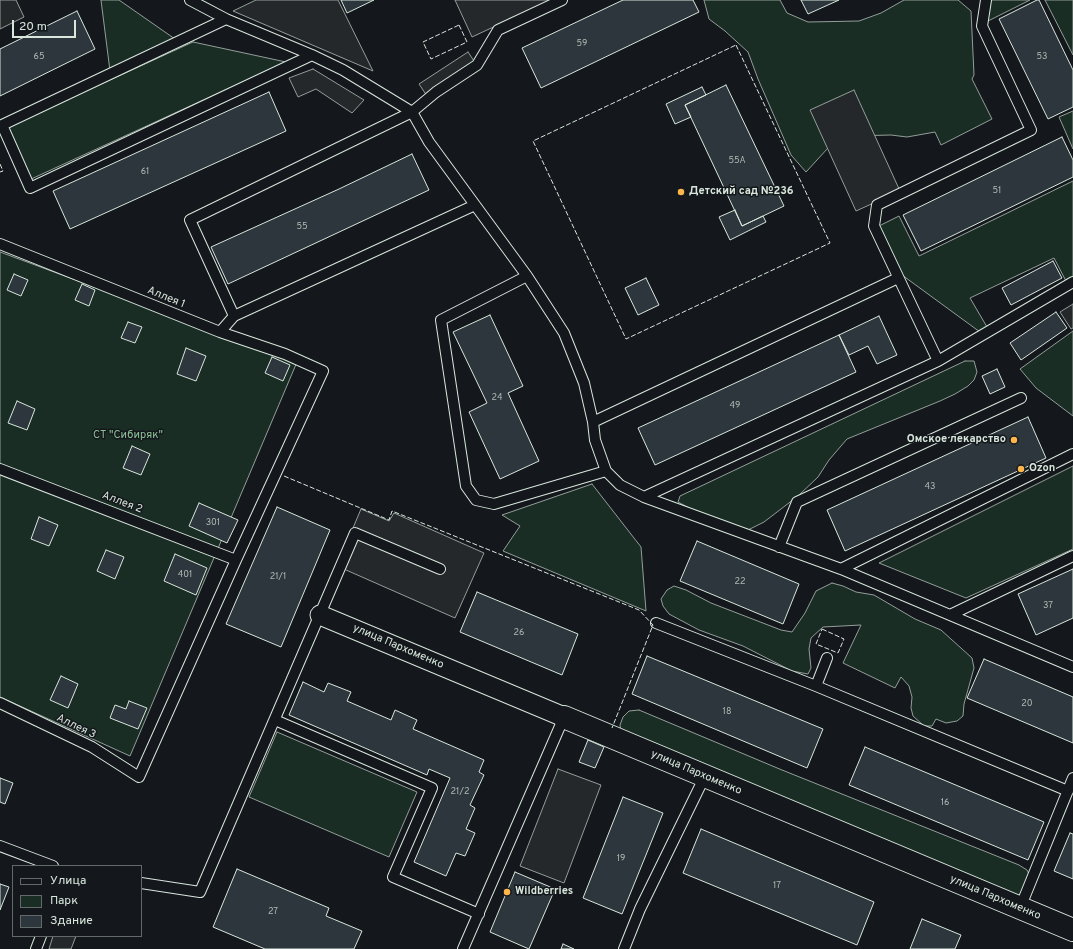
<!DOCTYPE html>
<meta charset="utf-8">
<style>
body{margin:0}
#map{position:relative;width:1073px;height:949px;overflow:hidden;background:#14181c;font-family:Overpass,sans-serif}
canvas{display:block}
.legend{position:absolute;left:12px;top:865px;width:130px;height:72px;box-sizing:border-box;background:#14181c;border:1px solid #626a69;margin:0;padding:5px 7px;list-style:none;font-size:12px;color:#d8e6dc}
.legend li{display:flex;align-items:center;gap:8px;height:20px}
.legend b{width:20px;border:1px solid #626a69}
.scale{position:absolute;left:12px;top:20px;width:64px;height:18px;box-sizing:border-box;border:2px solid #d8e6dc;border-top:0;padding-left:5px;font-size:12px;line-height:14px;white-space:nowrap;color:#d8e6dc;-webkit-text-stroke:3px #14181c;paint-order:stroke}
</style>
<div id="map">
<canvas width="1073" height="949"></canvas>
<ul class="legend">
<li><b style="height:5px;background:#14181c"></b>Улица</li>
<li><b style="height:11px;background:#1a2d24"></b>Парк</li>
<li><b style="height:11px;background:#2c363c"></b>Здание</li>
</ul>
<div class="scale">20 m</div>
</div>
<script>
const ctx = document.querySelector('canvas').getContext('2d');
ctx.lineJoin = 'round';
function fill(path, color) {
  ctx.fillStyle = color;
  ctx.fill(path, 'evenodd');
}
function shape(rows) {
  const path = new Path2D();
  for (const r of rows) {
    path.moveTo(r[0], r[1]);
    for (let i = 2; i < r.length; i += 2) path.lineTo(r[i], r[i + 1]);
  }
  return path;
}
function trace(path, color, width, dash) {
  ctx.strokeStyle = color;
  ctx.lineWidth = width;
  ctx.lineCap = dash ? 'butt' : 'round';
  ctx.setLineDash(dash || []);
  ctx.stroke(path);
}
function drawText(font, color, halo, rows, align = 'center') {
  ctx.font = font + ' Overpass,sans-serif';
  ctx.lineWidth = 3;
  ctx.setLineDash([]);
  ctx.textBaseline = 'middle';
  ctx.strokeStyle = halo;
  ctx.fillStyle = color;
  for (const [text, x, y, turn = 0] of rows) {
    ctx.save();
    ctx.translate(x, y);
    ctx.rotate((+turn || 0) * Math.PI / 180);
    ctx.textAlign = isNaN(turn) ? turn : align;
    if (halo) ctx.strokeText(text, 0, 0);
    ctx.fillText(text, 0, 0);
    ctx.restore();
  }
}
const green = shape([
 [101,0,119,0,175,39,110,71,101,0],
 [704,0,780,0,787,13,808,22,859,21,881,13,904,0,958,0,971,11,974,75,972,79,992,119,941,145,935,132,907,137,891,135,852,136,828,148,806,172,791,155,758,79,748,52,725,31,709,19,704,0],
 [989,0,1030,0,986,22,989,0],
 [1045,0,1073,0,1073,55,1045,0],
 [193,42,286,62,29,180,5,128,193,42],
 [1073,111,1073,149,1059,117,1073,111],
 [1073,181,1073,279,1067,283,1054,258,970,298,987,327,980,332,902,275,879,226,899,216,919,256,1073,181],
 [0,252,297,362,130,756,0,697,0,252],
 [1073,331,1073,416,1036,388,1020,369,1073,331],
 [965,361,974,361,977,372,974,380,968,386,955,394,940,401,847,439,829,460,818,477,798,496,764,522,746,531,695,511,678,502,680,496,965,361],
 [1073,466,1073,549,966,598,879,563,1073,466],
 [592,484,641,547,646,611,503,551,520,526,502,515,592,484],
 [832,583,843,586,856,592,874,595,915,619,941,630,972,658,974,668,964,704,963,716,957,721,946,723,936,719,932,726,924,726,913,716,911,708,912,697,909,686,901,677,895,688,843,663,861,625,823,627,811,638,809,649,811,668,808,674,792,671,743,646,699,630,669,614,663,606,661,599,667,590,674,586,686,590,711,603,781,630,792,632,805,613,816,591,832,583],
 [639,710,782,770,1019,865,1027,870,1029,874,1025,890,1019,896,621,731,620,725,623,717,629,711,639,710],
 [277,732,417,792,389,857,249,797,277,732]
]);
fill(green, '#1a2d24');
trace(green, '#939e99', 1);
const parking = shape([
 [0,0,16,0,24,17,0,29,0,0],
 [256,0,338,0,373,71,233,11,256,0],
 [455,0,551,0,472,37,455,0],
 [468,52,476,64,427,96,419,84,468,52],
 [313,69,364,100,352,113,316,89,298,97,289,78,313,69],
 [854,90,900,191,856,211,810,110,854,90],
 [1073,304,1073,328,1071,329,1060,312,1073,304],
 [361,509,389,521,394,513,484,553,455,618,337,566,361,509],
 [558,769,601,785,564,883,520,866,558,769],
 [53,936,76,936,71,949,49,949,53,936]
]);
fill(parking, '#24282b');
trace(parking, '#939e99', 1);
const building = shape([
 [341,0,374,0,347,13,341,0],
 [623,0,693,0,699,12,541,88,522,48,623,0],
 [801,0,839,0,808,14,801,0],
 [1037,0,1039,0,1073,70,1073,107,1048,119,999,19,1037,0],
 [77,11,95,49,0,96,0,49,77,11],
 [726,85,784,206,742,226,685,105,726,85],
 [702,87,706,95,685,105,691,117,675,124,666,104,702,87],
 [269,92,286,131,70,229,53,191,269,92],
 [1062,137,1073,160,1073,177,921,251,903,215,1062,137],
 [412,154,429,190,228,284,211,247,339,189,412,154],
 [735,210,742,226,763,216,766,222,730,240,719,217,735,210],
 [1053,261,1062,278,1011,305,1002,288,1053,261],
 [14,274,28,280,21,296,7,290,14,274],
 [646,278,659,305,638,315,625,288,646,278],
 [82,284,95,290,89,306,75,300,82,284],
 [1056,312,1067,328,1021,360,1010,343,1056,312],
 [490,315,523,386,508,393,539,461,500,479,469,412,487,403,453,332,490,315],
 [879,316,897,355,877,364,868,346,849,355,839,335,879,316],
 [128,322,142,327,135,343,121,338,128,322],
 [839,335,856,372,655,465,638,428,839,335],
 [186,348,206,356,196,381,177,374,186,348],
 [272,357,290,365,283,381,265,373,272,357],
 [997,369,1005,387,990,394,982,376,997,369],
 [17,401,35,409,27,430,8,423,17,401],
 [1028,417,1046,458,845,551,827,510,1028,417],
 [132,446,150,454,141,475,123,468,132,446],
 [199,503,238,520,227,543,189,526,199,503],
 [277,507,330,530,281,647,226,624,277,507],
 [39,517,58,525,49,546,31,539,39,517],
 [697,541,799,584,783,624,680,581,697,541],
 [106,550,124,557,115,579,97,571,106,550],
 [175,554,207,568,196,595,164,581,175,554],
 [1073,569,1073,618,1036,635,1018,594,1073,569],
 [477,592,578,634,562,675,460,632,477,592],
 [647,656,823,729,807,768,632,694,647,656],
 [984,659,1073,697,1073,743,967,698,984,659],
 [61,676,78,684,68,708,50,700,61,676],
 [303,682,324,692,328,683,351,692,347,701,391,720,395,710,417,720,413,729,484,760,479,772,484,775,470,805,475,808,466,829,475,833,465,856,456,853,446,876,414,862,450,778,429,769,427,775,289,715,303,682],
 [129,701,147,708,138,729,110,718,115,705,126,709,129,701],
 [588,740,604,747,595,768,579,762,588,740],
 [865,747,1044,822,1028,860,849,785,865,747],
 [0,778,13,783,5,804,0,802,0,778],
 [623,797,663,813,622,914,583,898,623,797],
 [701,829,874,902,857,945,683,873,701,829],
 [1070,833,1073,834,1073,879,1054,871,1070,833],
 [237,869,329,908,326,916,362,931,354,949,265,949,213,927,237,869],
 [515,872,555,889,529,949,490,932,515,872],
 [0,884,9,887,0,910,0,884],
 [922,919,961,935,955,949,910,949,922,919],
 [563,944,574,949,561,949,563,944]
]);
fill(building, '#2c363c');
trace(building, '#d8e6dc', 1);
const lane = shape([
 [190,0,226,19,312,55,343,70,412,112,429,142,527,276,564,333,584,383,593,422,595,440,606,471,620,485,644,497,841,569,1073,667],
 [2,125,30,188,312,55],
 [0,126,226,19],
 [475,205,234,316,190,220,412,112,436,92,477,65,498,30,562,0],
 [0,244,220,332,285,354,323,371,236,560,139,777,92,747,0,703],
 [527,276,441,320,466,486,476,500,494,504,606,471],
 [220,332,234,316],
 [938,361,1073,282],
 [593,422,898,278],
 [0,469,236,560],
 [644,497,938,361,874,226,877,205,1031,130,982,26,986,0],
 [779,547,797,502,1021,398],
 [841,569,1073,454],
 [950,615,1073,556],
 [656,623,816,686,1068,791],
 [816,686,827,658],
 [275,720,432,788,393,877,479,914],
 [0,846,53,866],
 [141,883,200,892,355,533,440,569],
 [1020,908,1073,778],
 [36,949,41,936],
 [463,949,564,717],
 [624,949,640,909,705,776]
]);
const street = shape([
 [320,615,564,717]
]);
const secondary = shape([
 [564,717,1073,930]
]);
trace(lane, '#d8e6dc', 12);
trace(street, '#d8e6dc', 21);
trace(secondary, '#d8e6dc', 24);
trace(lane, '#14181c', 10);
trace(street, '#14181c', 19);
trace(secondary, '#14181c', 22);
trace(shape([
 [459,25,467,42,431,59,423,42,459,25],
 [736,45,830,243,626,339,533,141,736,45],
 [0,164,3,171,0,172],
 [284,476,389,520,392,511,639,610,653,625,612,728],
 [822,629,844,639,838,653,816,644,822,629]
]), '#d8e6dc', 1, [5, 2]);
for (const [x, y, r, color] of [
 [681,192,4,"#ffb74d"],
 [1014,440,4,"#ffb74d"],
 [1021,469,4,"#ffb74d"],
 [507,892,4,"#ffb74d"]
]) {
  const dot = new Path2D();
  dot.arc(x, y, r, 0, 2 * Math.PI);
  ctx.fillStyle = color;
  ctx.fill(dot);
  trace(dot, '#14181c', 1.5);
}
drawText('9px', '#adbab4', null, [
 ["59",582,44],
 ["65",39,57],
 ["53",1042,57],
 ["55А",737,161],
 ["61",145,172],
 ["51",997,191],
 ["55",302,227],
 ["24",497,398],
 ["49",735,406],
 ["43",930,487],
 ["301",213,523],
 ["401",185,575],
 ["21/1",278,577],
 ["22",740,582],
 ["37",1048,606],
 ["26",519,633],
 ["20",1027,704],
 ["18",727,712],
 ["21/2",460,792],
 ["16",945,803],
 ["19",621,859],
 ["17",777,886],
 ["27",273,912]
]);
drawText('bold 11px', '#d8e6dc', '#14181c', [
 ["Детский сад №236",689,192],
 ["Омское лекарство",1006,440,"right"],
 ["Ozon",1029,469],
 ["Wildberries",515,892]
], 'left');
drawText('11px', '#d8e6dc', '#14181c', [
 ["Аллея 1",166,298,22],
 ["Аллея 2",122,503,21],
 ["улица Пархоменко",398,647,23],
 ["Аллея 3",76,727,26],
 ["улица Пархоменко",696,773,23],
 ["улица Пархоменко",995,898,23]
]);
drawText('11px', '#8ac095', '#14181c', [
 ["СТ \"Сибиряк\"",128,436]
]);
</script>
